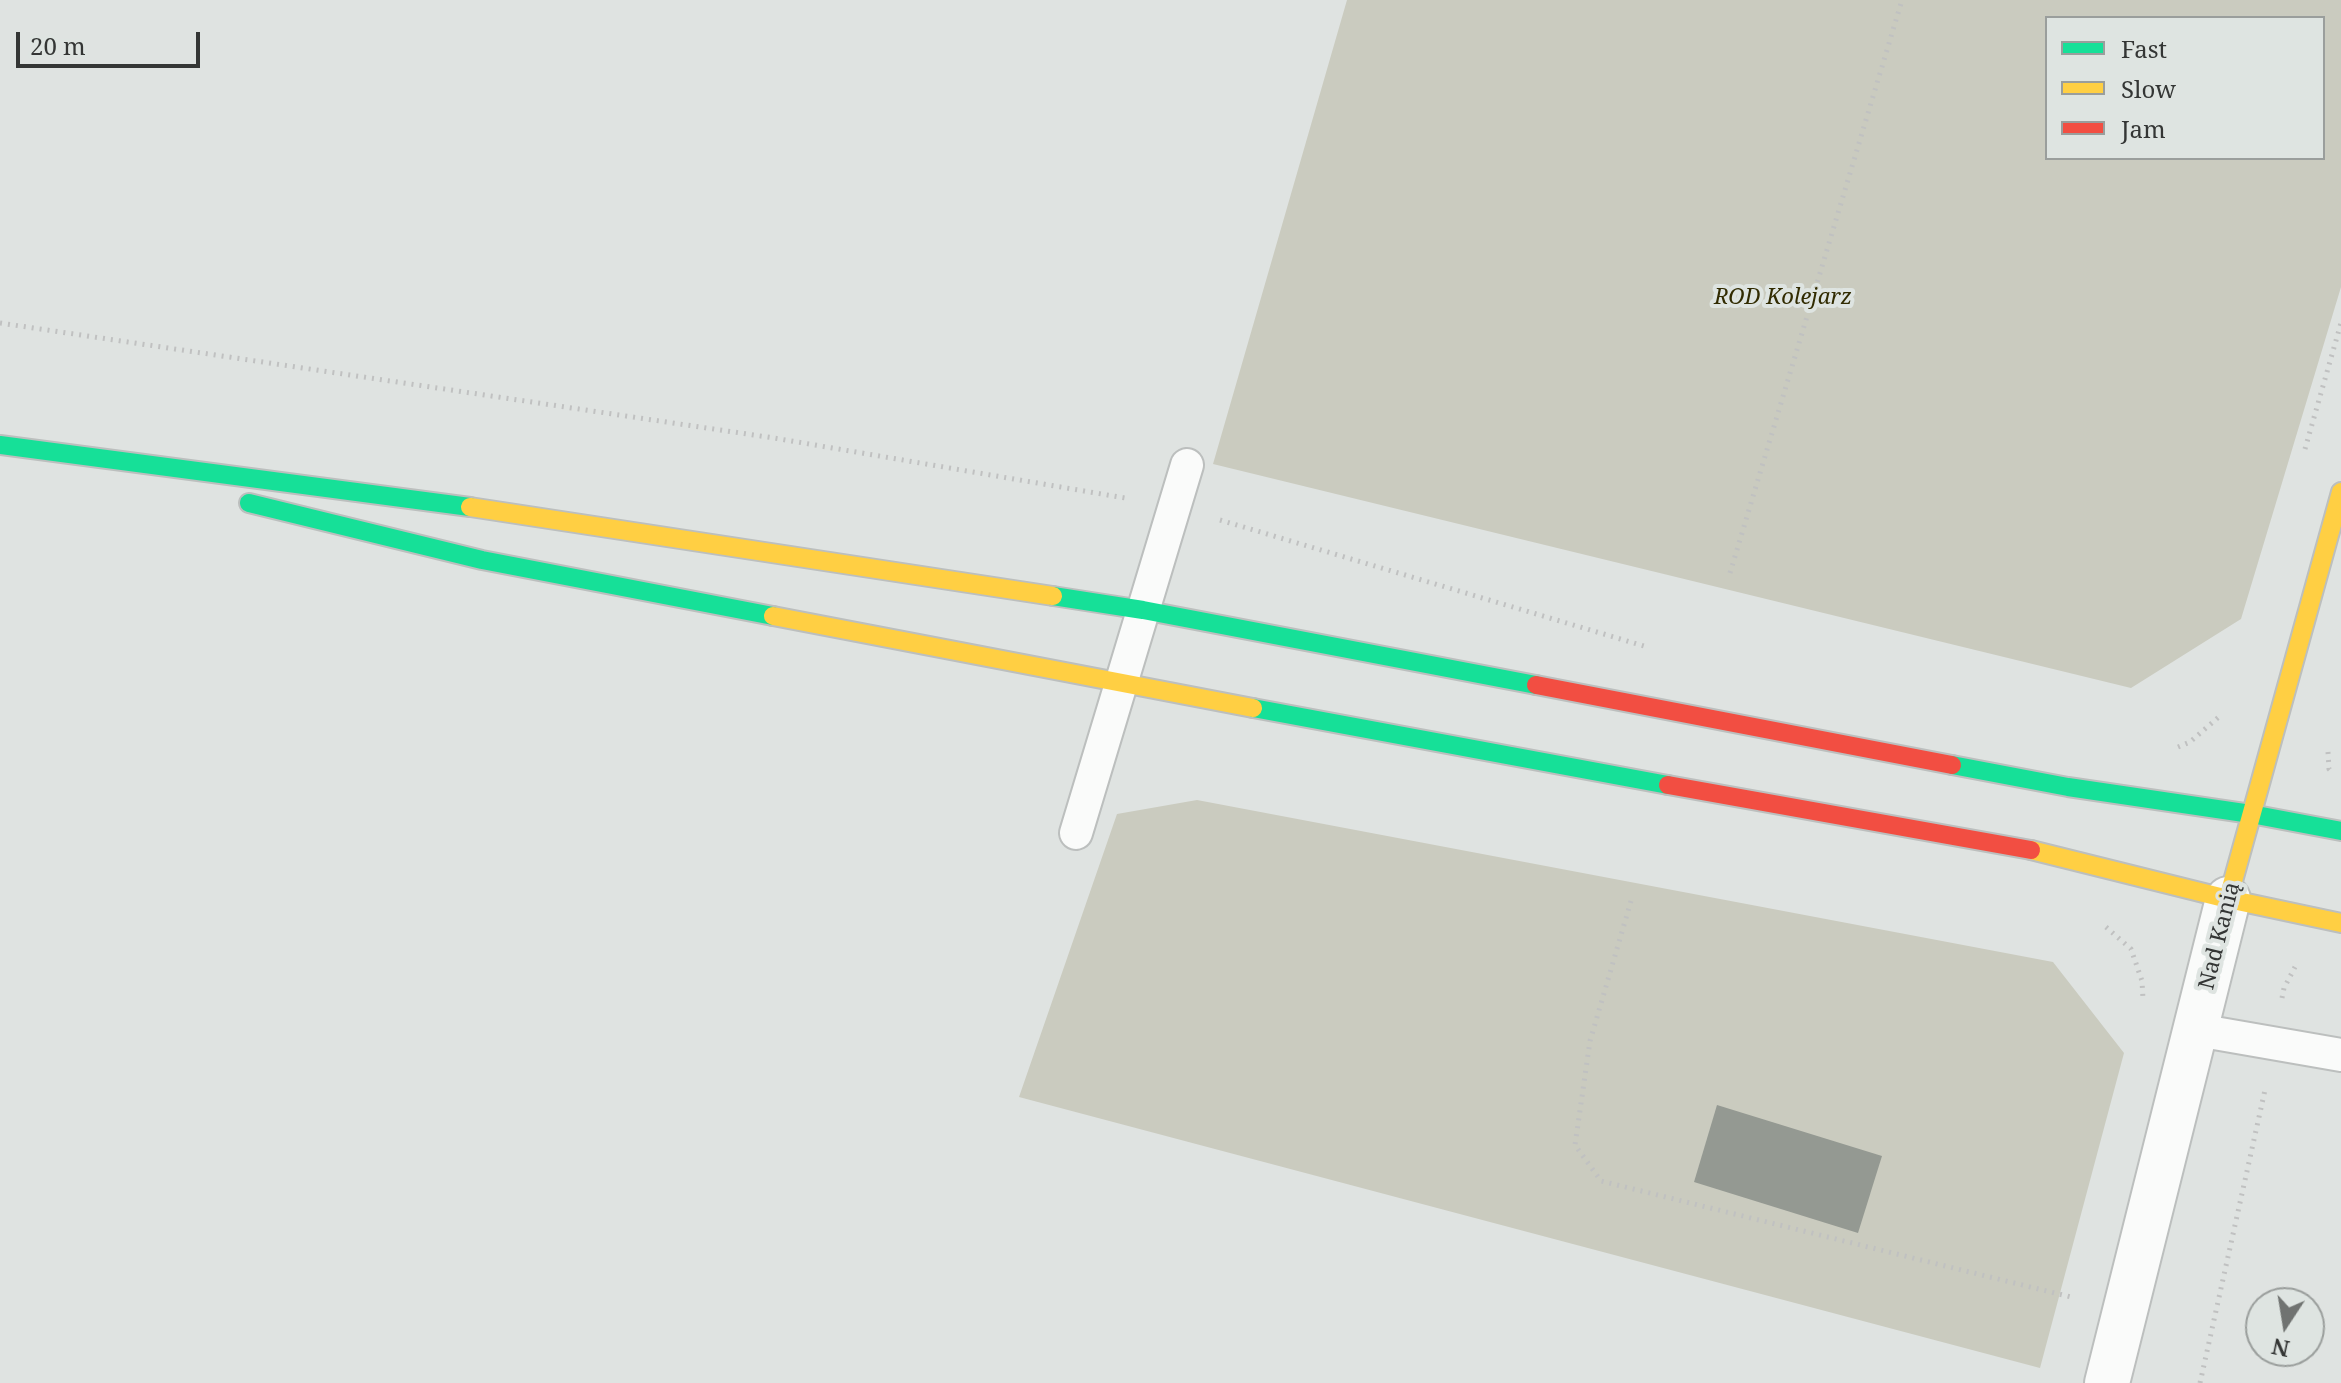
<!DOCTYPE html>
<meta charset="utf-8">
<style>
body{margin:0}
#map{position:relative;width:2341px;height:1383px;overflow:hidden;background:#dfe3e1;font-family:"Noto Serif",serif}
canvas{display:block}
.legend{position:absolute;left:2045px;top:16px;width:280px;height:144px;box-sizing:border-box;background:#dee4e1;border:2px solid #9a9e9c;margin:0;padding:10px 14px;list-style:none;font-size:24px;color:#343635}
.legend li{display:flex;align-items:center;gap:16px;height:40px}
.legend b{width:40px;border:2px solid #9a9e9c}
.north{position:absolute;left:2245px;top:1287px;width:80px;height:80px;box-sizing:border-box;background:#dee4e1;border:2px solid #9a9e9c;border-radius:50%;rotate:192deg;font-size:22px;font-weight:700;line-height:32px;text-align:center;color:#343635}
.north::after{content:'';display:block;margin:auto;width:28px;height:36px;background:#707371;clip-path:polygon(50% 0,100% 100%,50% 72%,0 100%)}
.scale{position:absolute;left:16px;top:32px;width:184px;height:36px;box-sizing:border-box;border:4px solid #343635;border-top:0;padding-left:10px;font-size:24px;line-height:28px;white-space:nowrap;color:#343635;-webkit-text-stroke:6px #dee4e1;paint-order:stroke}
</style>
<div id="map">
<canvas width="2341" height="1383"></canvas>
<ul class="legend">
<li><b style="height:10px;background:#16e098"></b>Fast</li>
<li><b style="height:10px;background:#ffcf43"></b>Slow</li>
<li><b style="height:10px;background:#f24e42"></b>Jam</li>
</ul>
<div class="north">N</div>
<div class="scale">20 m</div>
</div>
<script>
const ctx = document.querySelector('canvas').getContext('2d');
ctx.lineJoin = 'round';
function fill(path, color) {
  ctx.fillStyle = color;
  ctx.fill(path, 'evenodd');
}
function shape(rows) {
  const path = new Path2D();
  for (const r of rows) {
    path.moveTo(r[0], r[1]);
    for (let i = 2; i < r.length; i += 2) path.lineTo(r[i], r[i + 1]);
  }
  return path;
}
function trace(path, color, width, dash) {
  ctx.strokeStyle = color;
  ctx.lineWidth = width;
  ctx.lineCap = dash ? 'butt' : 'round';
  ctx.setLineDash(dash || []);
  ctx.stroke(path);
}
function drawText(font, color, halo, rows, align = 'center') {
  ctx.font = font + ' "Noto Serif",serif';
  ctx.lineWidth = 8;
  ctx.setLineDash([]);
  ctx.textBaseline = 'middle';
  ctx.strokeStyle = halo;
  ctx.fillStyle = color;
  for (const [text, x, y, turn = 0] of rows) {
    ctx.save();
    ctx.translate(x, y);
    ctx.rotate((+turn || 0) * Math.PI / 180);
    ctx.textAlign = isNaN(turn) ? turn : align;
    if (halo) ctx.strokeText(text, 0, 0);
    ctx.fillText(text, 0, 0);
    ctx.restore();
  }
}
fill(shape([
 [1347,0,2341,0,2341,287,2241,619,2131,688,1213,464],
 [2047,18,2323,18,2323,158,2047,158],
 [1197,800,2053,962,2124,1053,2040,1368,1019,1097,1117,814]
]), '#cacbbf');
fill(shape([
 [1717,1105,1882,1156,1858,1233,1694,1182]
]), '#949992');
const lane = shape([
 [1076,833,1187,465],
 [2197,1030,2341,1055]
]);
const street = shape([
 [2107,1383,2228,899]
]);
const fast = shape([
 [0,445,470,507],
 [249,503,482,560,773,616],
 [1053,596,1143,610,1536,685],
 [1253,708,1668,785],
 [1952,765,2068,787,2251,814,2341,831]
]);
const slow = shape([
 [470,507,1053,596],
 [773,616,1253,708],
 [2031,850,2228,899,2341,923],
 [2228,899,2341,492]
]);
const jam = shape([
 [1536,685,1952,765],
 [1668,785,2031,850]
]);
trace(lane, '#bcbfbe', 36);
trace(street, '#bcbfbe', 48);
trace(fast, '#bcbfbe', 22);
trace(slow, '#bcbfbe', 22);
trace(jam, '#bcbfbe', 22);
trace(shape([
 [0,323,774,438,1125,498],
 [2305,449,2341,323],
 [1220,520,1644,646],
 [1730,573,1902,0],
 [2178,747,2190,742,2221,715],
 [2328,752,2329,769,2332,772],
 [1631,901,1590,1041,1575,1145,1601,1181,2075,1298],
 [2106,927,2131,949,2142,981,2143,999],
 [2282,998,2284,988,2295,967],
 [2200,1383,2265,1090]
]), '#c0c1c1', 5, [2, 6]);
trace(lane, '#fafbfa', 32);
trace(street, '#fafbfa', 44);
trace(fast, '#16e098', 18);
trace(slow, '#ffcf43', 18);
trace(jam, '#f24e42', 18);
drawText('italic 22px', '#312b01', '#dee4e1', [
 ["ROD Kolejarz",1783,298]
]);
drawText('22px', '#343635', '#dee4e1', [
 ["Nad Kanią",2220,936,-76]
]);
</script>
